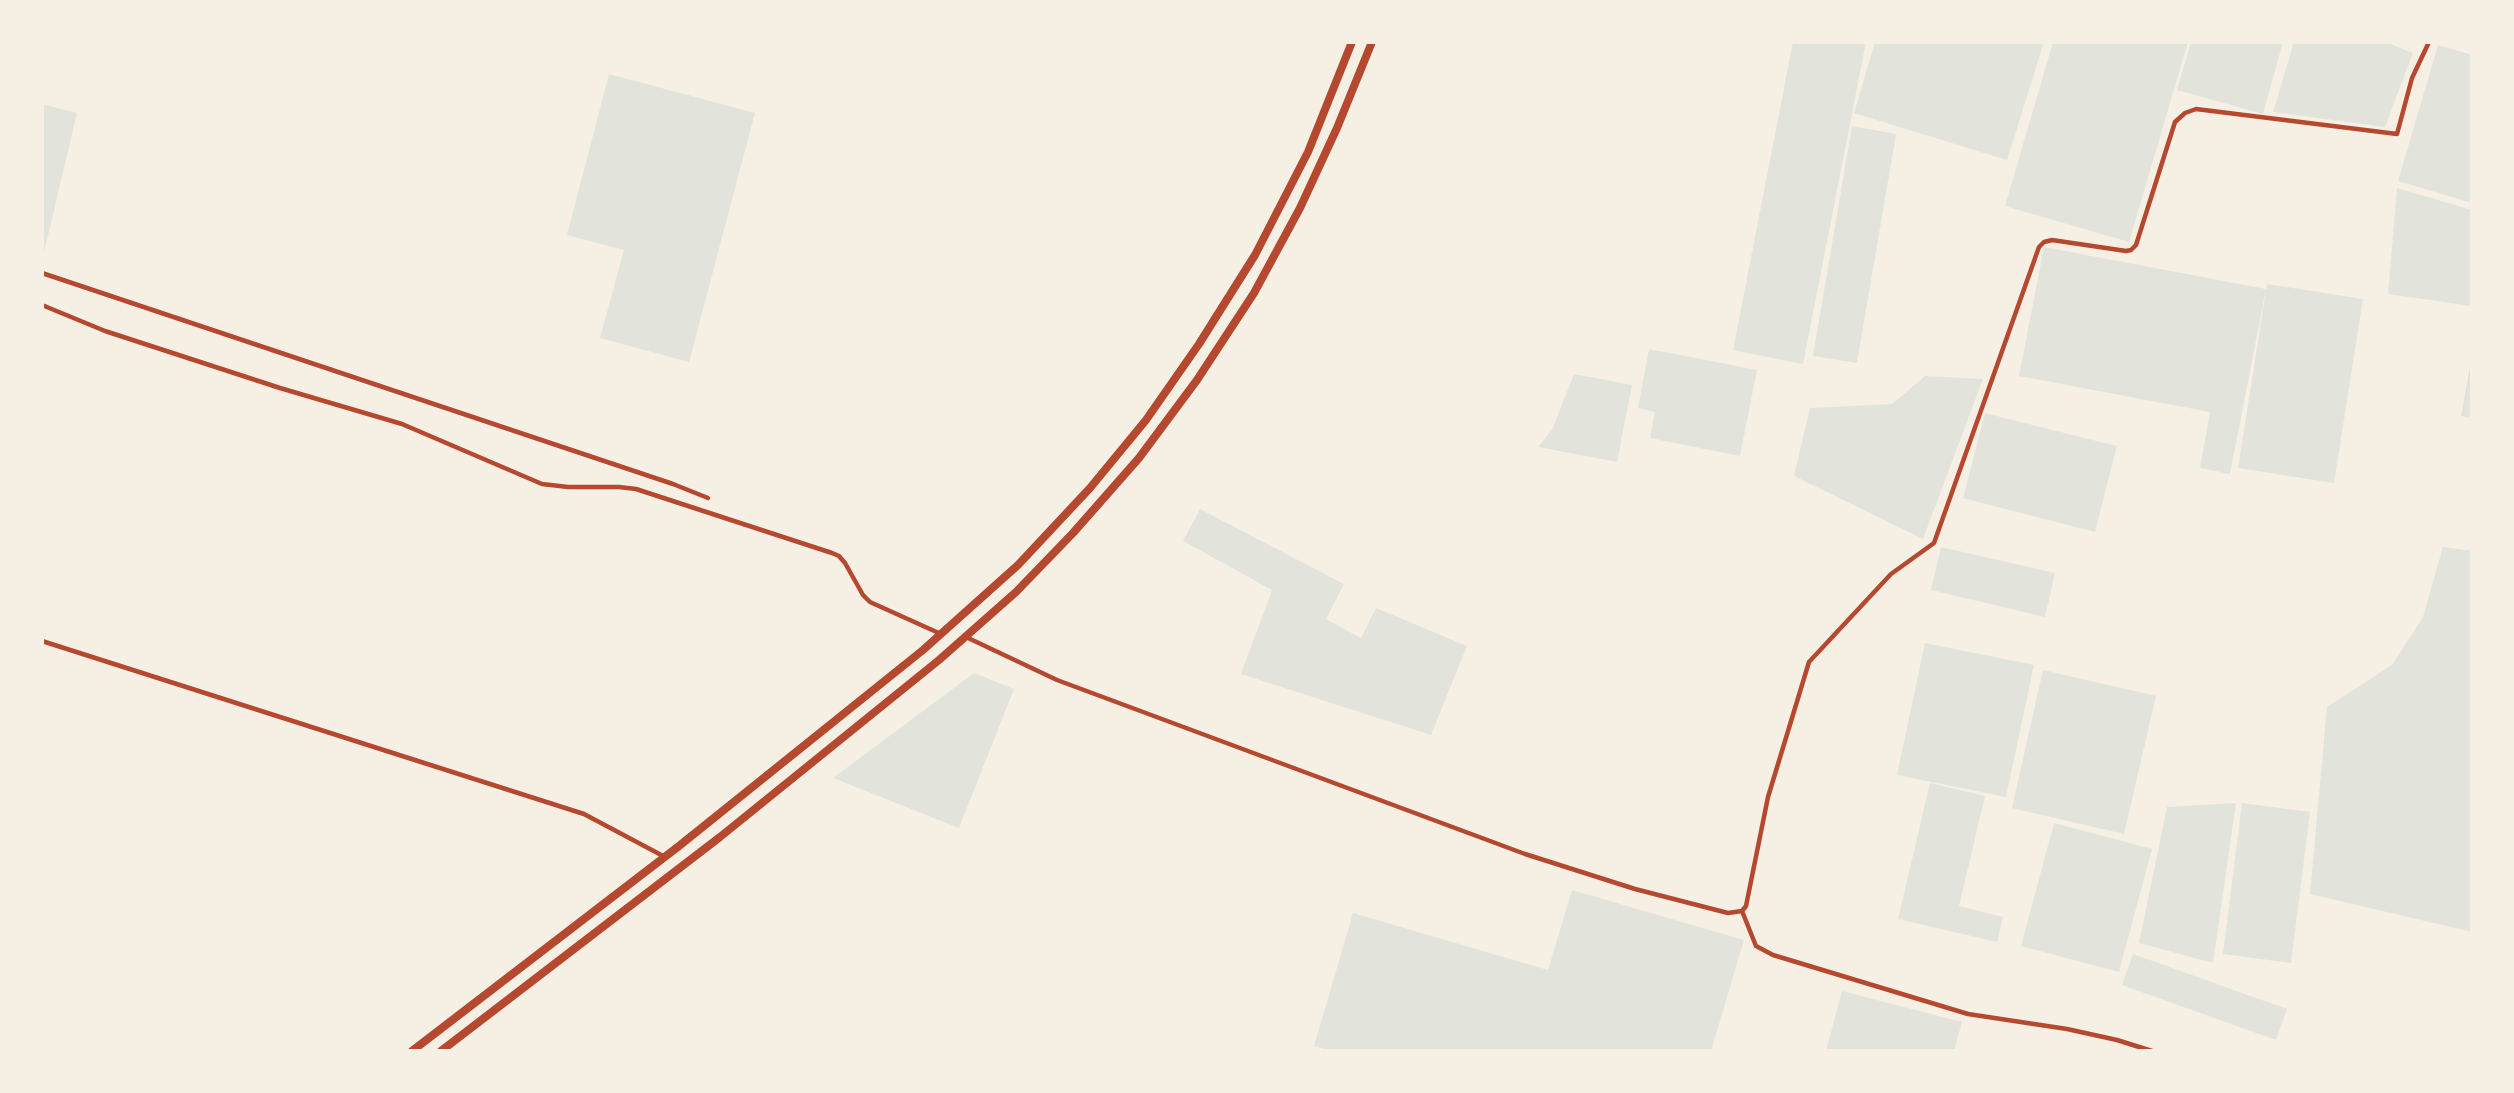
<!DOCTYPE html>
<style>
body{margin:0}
#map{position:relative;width:2514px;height:1093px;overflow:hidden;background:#f6efe4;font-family:Helvetica,sans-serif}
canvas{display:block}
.frame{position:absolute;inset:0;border:44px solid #f6efe4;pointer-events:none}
</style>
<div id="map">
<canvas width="2514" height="1093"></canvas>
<div class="frame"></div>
</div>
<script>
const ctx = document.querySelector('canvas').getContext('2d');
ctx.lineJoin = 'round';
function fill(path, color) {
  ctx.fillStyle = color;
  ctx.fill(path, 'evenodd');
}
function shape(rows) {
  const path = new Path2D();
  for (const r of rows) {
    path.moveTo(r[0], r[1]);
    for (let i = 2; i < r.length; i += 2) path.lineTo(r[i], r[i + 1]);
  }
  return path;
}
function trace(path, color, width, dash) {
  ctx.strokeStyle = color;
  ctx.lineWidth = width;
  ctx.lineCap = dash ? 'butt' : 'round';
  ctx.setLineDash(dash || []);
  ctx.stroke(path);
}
fill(shape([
 [1793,42,1866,42,1803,364,1733,350],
 [1875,42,2044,42,2007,160,1854,113],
 [2053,42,2188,42,2129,242,2005,206],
 [2191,42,2283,42,2263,114,2177,90],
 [2294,42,2385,42,2413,53,2385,127,2273,112],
 [2438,45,2472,55,2472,203,2398,181],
 [609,74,755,113,689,362,600,338,624,250,567,235],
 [42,104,77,113,42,261],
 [1852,126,1896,134,1857,363,1813,356],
 [2397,188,2472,210,2472,306,2388,294],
 [2044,247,2266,289,2230,474,2200,468,2210,412,2019,376],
 [2267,284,2363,299,2334,483,2238,468],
 [1649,349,1757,370,1740,456,1650,438,1655,412,1638,408],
 [2472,355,2472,418,2461,416],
 [1574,374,1632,385,1617,462,1538,447,1552,430],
 [1925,376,1983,379,1923,539,1794,476,1810,408,1892,404],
 [1985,413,2117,446,2095,532,1963,498],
 [1200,509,1344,584,1326,619,1361,638,1376,608,1467,646,1431,735,1241,674,1272,590,1183,541],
 [1941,547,2055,573,2045,617,1931,590],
 [2443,547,2472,551,2472,932,2310,894,2327,707,2392,665,2423,617],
 [1925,643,2034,665,2006,797,1897,775],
 [2043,670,2156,696,2124,834,2012,808],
 [974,673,1014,689,959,828,833,778],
 [1930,783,1985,796,1959,906,2003,917,1997,942,1898,919],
 [2236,803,2213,963,2139,943,2167,807],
 [2242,803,2310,812,2291,963,2223,954],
 [2054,823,2152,849,2119,972,2021,946],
 [1572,890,1744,940,1711,1051,1331,1051,1314,1046,1353,913,1548,970],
 [2133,954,2287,1009,2276,1040,2122,985],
 [1842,991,1962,1022,1954,1051,1826,1051]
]), '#e2e4dc');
trace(shape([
 [42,273,673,484,708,498],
 [42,305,105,331,280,388,402,424,542,484,568,487,619,487,636,489,832,553,839,556,845,563,863,595,870,602,941,634],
 [966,637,1057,680,1525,854,1635,889,1728,913,1742,911,1746,906,1768,797,1809,662,1891,574,1934,543,2039,247,2044,242,2052,240,2126,251,2131,250,2136,245,2175,122,2185,113,2196,109,2397,134,2412,78,2429,42],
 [42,641,584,814,665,857],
 [1742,911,1756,946,1773,955,1968,1014,2067,1029,2117,1040,2152,1051]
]), '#b5482f', 4.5);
trace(shape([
 [412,1051,679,846,923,650,1018,565,1090,488,1146,420,1199,344,1255,255,1308,152,1352,42],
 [441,1051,720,837,939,660,1016,592,1073,533,1139,458,1197,380,1254,293,1300,208,1337,128,1372,42]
]), '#b5482f', 8);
</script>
